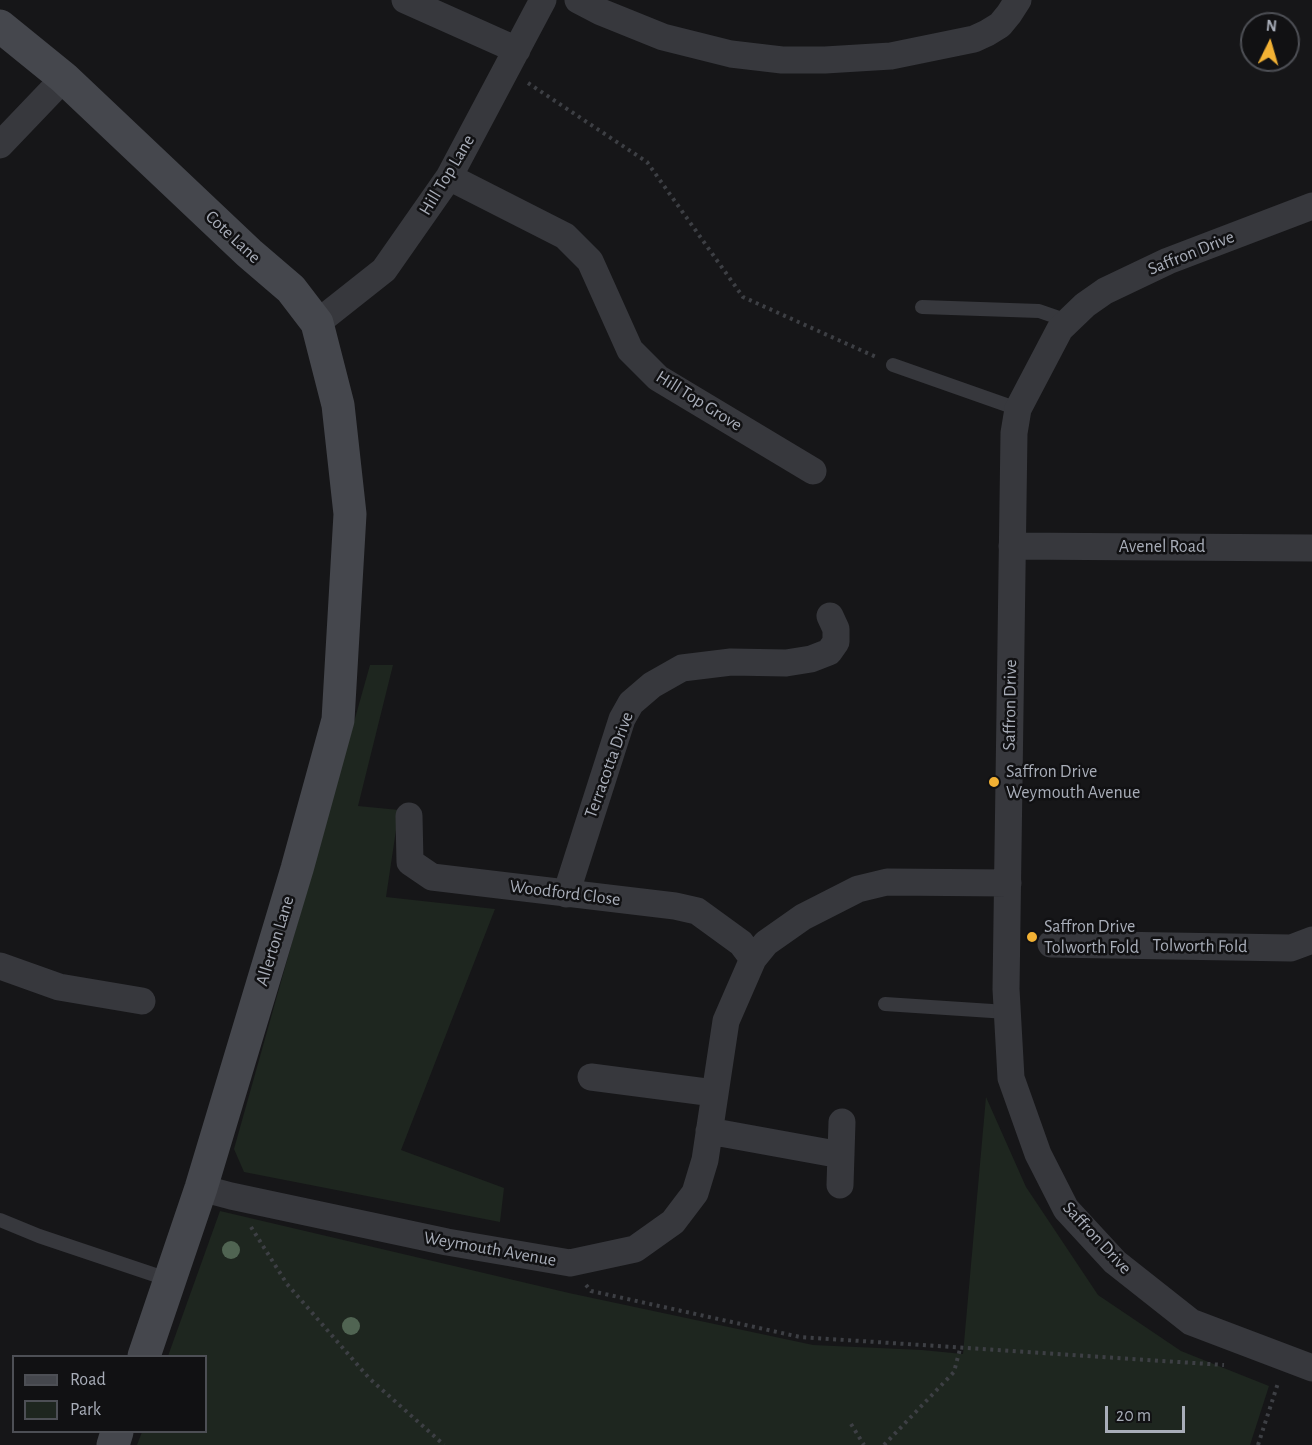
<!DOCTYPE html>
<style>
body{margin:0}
#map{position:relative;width:1312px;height:1445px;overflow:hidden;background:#161618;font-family:"Alegreya Sans",sans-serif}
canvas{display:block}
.legend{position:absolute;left:12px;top:1355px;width:195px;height:78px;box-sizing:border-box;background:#111113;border:2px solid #4d4f55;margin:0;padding:8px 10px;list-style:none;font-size:18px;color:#a8adb8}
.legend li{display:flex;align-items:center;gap:12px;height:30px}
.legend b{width:30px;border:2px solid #4d4f55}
.north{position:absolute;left:1240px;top:12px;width:60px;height:60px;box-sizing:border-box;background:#111113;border:2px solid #4d4f55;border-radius:50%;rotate:5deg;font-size:16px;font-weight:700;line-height:24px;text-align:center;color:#a8adb8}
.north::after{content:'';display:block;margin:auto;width:21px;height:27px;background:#f2b134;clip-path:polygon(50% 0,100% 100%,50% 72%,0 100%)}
.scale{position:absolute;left:1105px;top:1406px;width:80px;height:27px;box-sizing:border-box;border:3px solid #a8adb8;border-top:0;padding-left:8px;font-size:18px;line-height:21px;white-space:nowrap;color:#a8adb8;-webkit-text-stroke:4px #111113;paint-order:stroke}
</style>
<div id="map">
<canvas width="1312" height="1445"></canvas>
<ul class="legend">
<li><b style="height:8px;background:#45474d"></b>Road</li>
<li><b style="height:16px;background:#1e261f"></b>Park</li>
</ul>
<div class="north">N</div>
<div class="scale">20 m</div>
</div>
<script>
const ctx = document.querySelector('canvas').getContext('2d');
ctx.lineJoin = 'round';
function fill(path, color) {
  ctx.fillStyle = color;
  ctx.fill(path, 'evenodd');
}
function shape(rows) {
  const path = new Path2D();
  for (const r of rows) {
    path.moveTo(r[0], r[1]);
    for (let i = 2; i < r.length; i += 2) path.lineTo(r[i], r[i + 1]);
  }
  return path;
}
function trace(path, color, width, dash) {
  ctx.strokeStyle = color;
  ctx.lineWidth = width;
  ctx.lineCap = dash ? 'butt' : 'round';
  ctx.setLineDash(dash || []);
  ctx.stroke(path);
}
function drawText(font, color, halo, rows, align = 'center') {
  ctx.font = font + ' "Alegreya Sans",sans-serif';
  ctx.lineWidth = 5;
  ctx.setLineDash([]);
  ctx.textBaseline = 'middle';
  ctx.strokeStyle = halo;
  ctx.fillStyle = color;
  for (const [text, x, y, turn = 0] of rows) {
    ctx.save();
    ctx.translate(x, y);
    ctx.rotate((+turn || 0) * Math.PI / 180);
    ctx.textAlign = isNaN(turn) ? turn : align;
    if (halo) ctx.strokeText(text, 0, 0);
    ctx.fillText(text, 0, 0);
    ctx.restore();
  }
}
fill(shape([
 [370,665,393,665,358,806,399,810,386,897,495,909,401,1150,504,1188,500,1222,244,1172,234,1149],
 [986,1097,1026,1187,1098,1295,1181,1351,1269,1386,1250,1445,137,1445,142,1432,206,1432,206,1356,168,1356,220,1211,569,1293,813,1345,922,1350,963,1354]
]), '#1e261f');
trace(shape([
 [528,83,647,162,743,297,876,357],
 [251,1227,287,1284,369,1378,444,1445],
 [586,1285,591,1291,800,1337,1224,1365],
 [851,1424,864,1445],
 [884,1445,954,1372,960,1349],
 [1258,1445,1278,1383]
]), '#3d3f44', 4, [3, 4.5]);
trace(shape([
 [922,307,1039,311,1068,321],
 [893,365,1018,409],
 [885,1004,1007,1012],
 [0,1220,39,1236,170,1280]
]), '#37383d', 14);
trace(shape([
 [405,0,517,50],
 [578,0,601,12,663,37,731,54,782,60,825,60,891,56,974,39,987,33,1000,25,1009,14,1018,0],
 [0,145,64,78],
 [449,177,565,236,590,261,630,350,658,378,813,471],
 [1312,206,1168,261,1105,291,1085,305,1060,329,1018,409,1014,433,1006,989,1011,1078,1038,1154,1066,1209,1115,1262,1191,1322,1312,1368],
 [317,323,384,270,449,177,543,0],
 [1012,546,1312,548],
 [409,816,410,862,432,877,675,906,697,911,741,943,753,959],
 [566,894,622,719,631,703,652,685,682,668,731,662,786,663,811,659,829,652,836,642,836,629,830,616],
 [1051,944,1291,948,1312,940],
 [0,966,59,987,142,1001],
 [591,1077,714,1093],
 [709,1131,841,1155],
 [840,1185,842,1122],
 [201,1188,231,1196,447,1242,570,1263,635,1249,673,1222,695,1193,705,1160,726,1021,753,959,766,943,803,917,858,889,887,882,1008,883]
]), '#37383d', 27);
trace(shape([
 [0,26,64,78,249,253,291,289,317,323,338,405,350,514,338,720,297,869,201,1188,144,1356],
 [113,1445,117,1432]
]), '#45474d', 33);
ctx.fillStyle = '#506452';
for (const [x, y] of [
 [231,1250],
 [351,1326]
]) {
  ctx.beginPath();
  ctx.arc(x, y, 9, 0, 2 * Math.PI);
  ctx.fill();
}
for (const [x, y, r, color] of [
 [994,782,6,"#f2b134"],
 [1032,937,6,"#f2b134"]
]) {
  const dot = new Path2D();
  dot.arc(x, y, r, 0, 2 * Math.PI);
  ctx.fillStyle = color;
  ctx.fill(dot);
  trace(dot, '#111113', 2);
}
drawText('18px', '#a8adb8', '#111113', [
 ["Hill Top Lane",447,175,-59],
 ["Cote Lane",233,237,43],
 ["Saffron Drive",1191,253,-22],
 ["Hill Top Grove",699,401,32],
 ["Avenel Road",1162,547],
 ["Saffron Drive",1010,705,-89],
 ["Terracotta Drive",609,765,-70],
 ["Woodford Close",565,893,7],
 ["Allerton Lane",275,941,-73],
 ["Tolworth Fold",1200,946,1],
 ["Saffron Drive",1097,1238,47],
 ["Weymouth Avenue",490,1249,10]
]);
drawText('18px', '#a8adb8', '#111113', [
 ["Saffron Drive",1006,772],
 ["Weymouth Avenue",1006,793],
 ["Saffron Drive",1044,927],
 ["Tolworth Fold",1044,948]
], 'left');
</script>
